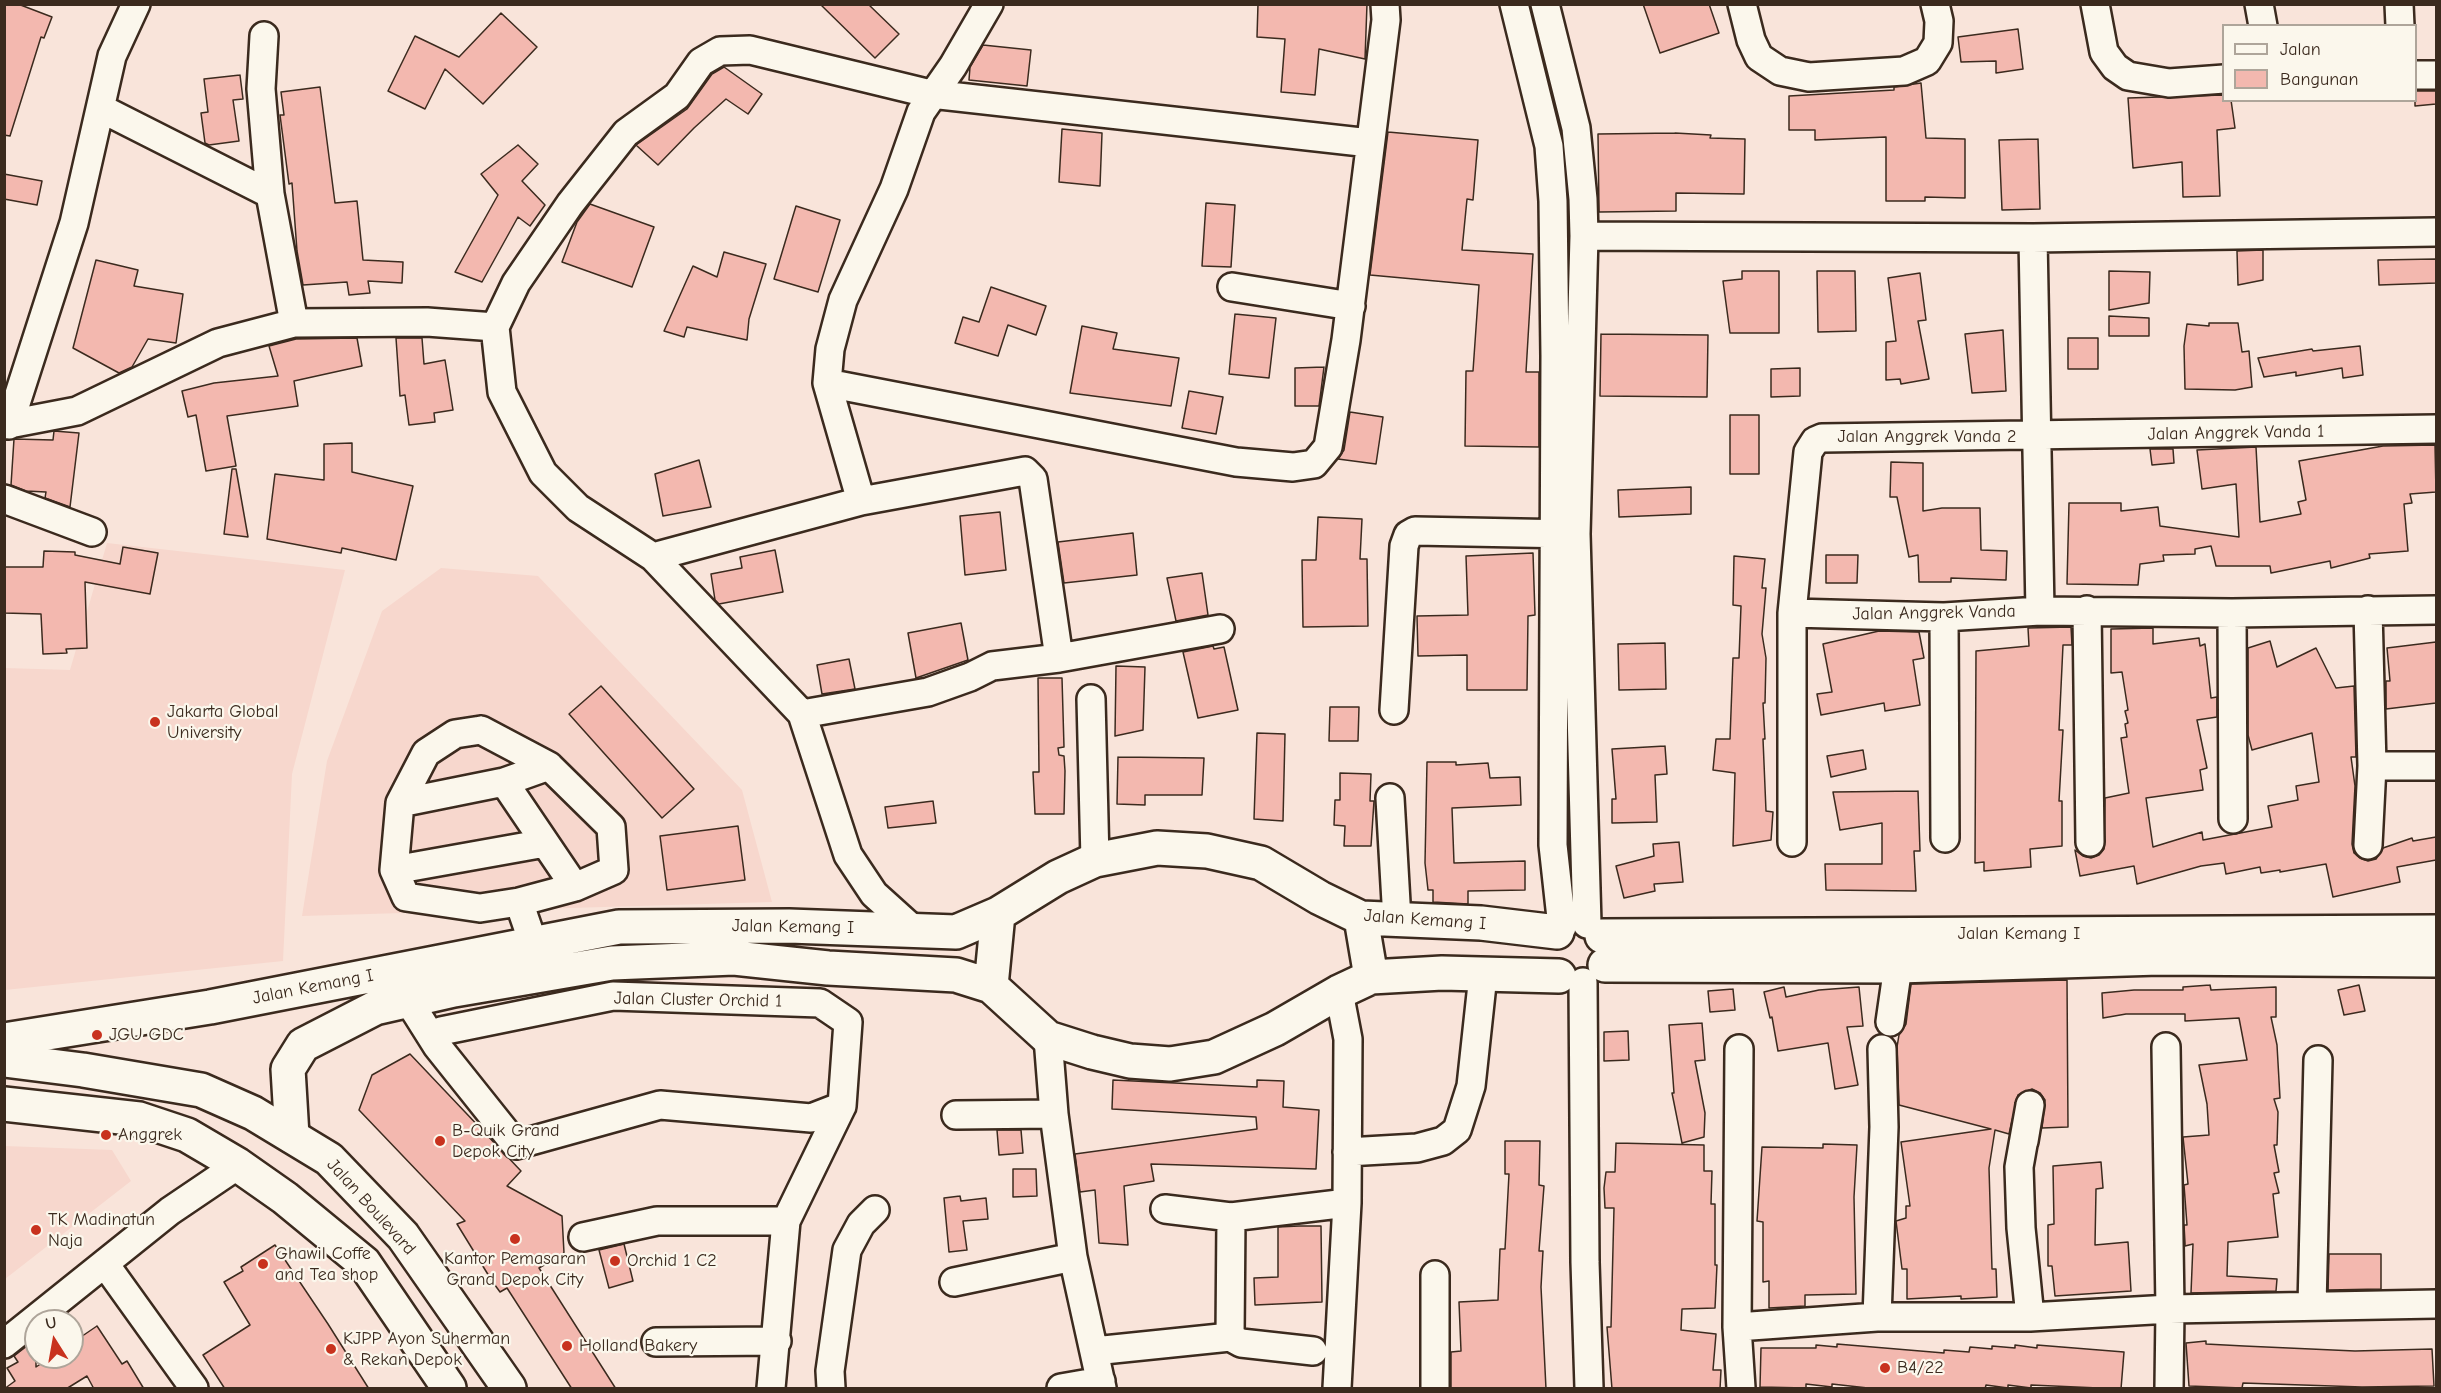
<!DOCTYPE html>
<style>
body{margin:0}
#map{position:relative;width:2441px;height:1393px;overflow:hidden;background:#f9e4da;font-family:"Comic Neue",sans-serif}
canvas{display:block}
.frame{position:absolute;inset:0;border:6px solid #3b2a1e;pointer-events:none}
.legend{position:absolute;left:2222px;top:24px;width:195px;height:78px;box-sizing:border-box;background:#fbf7ec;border:2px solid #aea59a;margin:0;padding:8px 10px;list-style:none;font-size:18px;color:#3b2a1e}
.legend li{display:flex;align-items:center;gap:12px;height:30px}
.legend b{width:30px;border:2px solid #aea59a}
.north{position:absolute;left:24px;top:1309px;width:60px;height:60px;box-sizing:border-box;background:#fbf7ec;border:2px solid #aea59a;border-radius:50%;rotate:349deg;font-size:16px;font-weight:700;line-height:24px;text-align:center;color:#3b2a1e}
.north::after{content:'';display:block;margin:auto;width:21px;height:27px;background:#c8321e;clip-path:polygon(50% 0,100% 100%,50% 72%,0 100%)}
</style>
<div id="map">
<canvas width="2441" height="1393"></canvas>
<div class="frame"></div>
<ul class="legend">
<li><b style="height:8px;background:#fbf7ec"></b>Jalan</li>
<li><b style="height:16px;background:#f3b8af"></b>Bangunan</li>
</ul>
<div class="north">U</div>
</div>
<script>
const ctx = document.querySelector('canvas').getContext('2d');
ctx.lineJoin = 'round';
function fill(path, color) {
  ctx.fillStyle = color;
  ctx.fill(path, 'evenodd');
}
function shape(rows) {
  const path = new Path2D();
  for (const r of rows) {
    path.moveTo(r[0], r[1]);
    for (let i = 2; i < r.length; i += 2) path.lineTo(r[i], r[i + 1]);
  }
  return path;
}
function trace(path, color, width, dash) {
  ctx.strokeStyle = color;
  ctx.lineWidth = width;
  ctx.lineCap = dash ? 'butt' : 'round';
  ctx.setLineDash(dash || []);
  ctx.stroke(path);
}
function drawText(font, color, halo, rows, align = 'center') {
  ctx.font = font + ' "Comic Neue",sans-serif';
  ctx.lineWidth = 4.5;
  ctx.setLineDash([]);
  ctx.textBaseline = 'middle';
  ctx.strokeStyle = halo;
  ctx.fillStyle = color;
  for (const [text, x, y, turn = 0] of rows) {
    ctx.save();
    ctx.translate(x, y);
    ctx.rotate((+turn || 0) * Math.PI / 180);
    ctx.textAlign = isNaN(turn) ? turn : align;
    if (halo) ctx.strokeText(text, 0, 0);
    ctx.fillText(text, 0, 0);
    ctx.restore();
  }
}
fill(shape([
 [107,543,345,570,292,774,283,961,5,990,5,668,70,670],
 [441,568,538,576,742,790,772,902,302,916,327,761,382,611],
 [5,1146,112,1150,131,1181,5,1279]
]), '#f7d7cd');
const building = shape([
 [4,4,18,4,52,17,44,38,41,37,10,136,4,135,4,4],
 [820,4,868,4,899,34,875,58,820,4],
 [1258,4,1367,4,1365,59,1319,49,1315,95,1281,92,1285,39,1257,37,1258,4],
 [1643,4,1709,4,1719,33,1660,53,1643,4],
 [501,13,537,47,483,104,445,69,425,109,388,91,415,36,459,57,501,13],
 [2018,29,2023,69,1996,73,1996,61,1961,62,1958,37,2018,29],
 [983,45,1031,50,1027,86,969,80,970,67,983,45],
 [724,67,762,94,748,114,726,99,694,128,658,165,636,145,687,109,712,74,724,67],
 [240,75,243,99,233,100,239,141,209,145,205,143,201,113,208,112,204,79,240,75],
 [1921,83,1926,138,1965,139,1965,198,1925,197,1925,201,1886,201,1886,137,1815,140,1815,130,1789,130,1789,96,1894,90,1894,87,1921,83],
 [320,87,335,203,357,201,363,260,403,262,402,283,368,281,370,293,349,295,347,282,303,285,297,251,292,183,289,184,280,115,284,115,281,92,320,87],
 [2415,91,2436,91,2436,104,2415,106,2415,91],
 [2223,95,2223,100,2231,100,2235,128,2217,130,2220,196,2183,197,2182,162,2133,168,2128,98,2223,95],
 [1062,129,1102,133,1100,186,1059,182,1062,129],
 [1388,132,1478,140,1473,200,1467,199,1462,250,1533,254,1526,372,1539,372,1539,447,1465,446,1466,371,1473,371,1479,285,1370,275,1388,132],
 [1675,133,1711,135,1710,138,1745,139,1744,194,1676,193,1676,211,1599,212,1598,134,1675,133],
 [2038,139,2040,209,2002,210,1999,140,2038,139],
 [518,145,538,164,522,181,545,205,530,226,518,217,482,282,455,272,498,195,481,174,518,145],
 [4,174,42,181,37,205,4,199,4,174],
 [1206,203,1235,205,1231,267,1202,266,1206,203],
 [590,204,654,227,632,287,562,262,577,222,590,204],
 [796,206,840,220,818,292,774,279,796,206],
 [2263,250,2263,280,2238,285,2237,251,2263,250],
 [724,252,766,264,749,319,747,340,687,327,684,337,664,331,693,266,717,277,724,252],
 [2436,259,2436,283,2379,285,2378,260,2436,259],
 [96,260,138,270,134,286,183,294,176,343,148,339,132,367,119,373,73,348,96,260],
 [1742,271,1779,271,1779,333,1730,333,1723,281,1742,279,1742,271],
 [1817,271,1855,271,1856,331,1818,332,1817,271],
 [2109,271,2150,272,2149,303,2109,310,2109,271],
 [1920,273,1926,320,1918,321,1929,379,1901,384,1900,379,1886,380,1886,342,1896,341,1888,278,1920,273],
 [991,287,1046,306,1036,335,1008,325,998,356,955,343,963,317,979,322,991,287],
 [1235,314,1276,318,1269,378,1229,374,1235,314],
 [2109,316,2149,318,2149,336,2109,336,2109,316],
 [2209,323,2238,323,2242,352,2249,351,2252,387,2235,390,2185,389,2184,346,2187,324,2209,326,2209,323],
 [1082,326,1117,333,1113,349,1179,358,1171,406,1070,393,1082,326],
 [2003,330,2006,391,1972,393,1965,334,2003,330],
 [1601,334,1708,335,1707,397,1600,396,1601,334],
 [357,338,362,366,294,381,298,406,227,416,236,466,206,471,196,415,188,417,182,391,214,383,278,376,269,346,296,339,357,338],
 [396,338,422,338,424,364,445,360,453,410,434,413,435,422,409,425,405,395,400,396,396,338],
 [2068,338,2098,338,2098,369,2068,369,2068,338],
 [2360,346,2363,375,2343,378,2342,368,2296,376,2296,372,2264,377,2258,358,2312,349,2313,351,2360,346],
 [1324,367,1319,406,1295,406,1295,368,1324,367],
 [1800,368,1800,396,1771,397,1771,369,1800,368],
 [1189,391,1223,397,1216,434,1182,428,1189,391],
 [1350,412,1383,417,1376,464,1338,459,1344,450,1350,412],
 [1730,415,1759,415,1759,474,1730,474,1730,415],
 [54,431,79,433,70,507,45,498,46,492,26,491,11,485,14,439,53,440,54,431],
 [352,443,352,472,413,486,396,560,342,548,341,553,267,539,275,474,324,480,324,444,352,443],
 [2435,445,2436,492,2410,494,2412,503,2404,504,2408,551,2369,554,2370,558,2331,568,2330,561,2271,573,2270,566,2216,566,2211,546,2195,549,2195,554,2163,555,2164,561,2140,564,2138,585,2067,584,2069,503,2121,503,2121,511,2158,507,2160,526,2239,537,2236,484,2202,489,2197,450,2256,447,2260,522,2301,514,2298,502,2306,500,2299,461,2383,446,2435,445],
 [2150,449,2173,449,2174,463,2152,465,2150,449],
 [699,460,711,507,663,516,655,474,699,460],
 [1891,462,1923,463,1923,511,1942,508,1980,508,1981,550,2007,551,2006,580,1951,578,1951,582,1919,582,1918,555,1909,557,1897,497,1890,497,1891,462],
 [232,469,236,469,248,537,224,534,232,469],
 [1691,487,1691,514,1619,517,1618,490,1691,487],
 [1000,512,1006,570,965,575,960,516,1000,512],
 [1318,517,1362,519,1360,559,1367,559,1368,626,1303,627,1302,560,1316,560,1318,517],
 [1133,533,1137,575,1064,583,1058,542,1133,533],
 [123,547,158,553,150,594,85,582,87,648,66,649,67,653,43,654,41,614,4,613,4,567,43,567,44,551,75,552,75,555,120,564,123,547],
 [775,550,783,592,719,604,715,600,711,574,742,568,740,557,775,550],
 [1533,553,1535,615,1528,616,1527,690,1467,690,1467,655,1418,656,1417,616,1468,615,1466,556,1533,553],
 [1826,555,1858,555,1857,583,1826,583,1826,555],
 [1734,556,1765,559,1762,588,1766,588,1762,634,1766,658,1765,703,1763,703,1765,739,1763,739,1766,811,1773,812,1771,840,1733,846,1735,773,1713,770,1716,739,1730,739,1733,658,1739,658,1741,606,1733,605,1734,556],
 [1202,573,1208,615,1176,621,1167,578,1202,573],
 [961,623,968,660,916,678,908,633,961,623],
 [2071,627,2072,645,2063,645,2059,730,2063,730,2059,801,2062,801,2062,846,2030,849,2031,867,1984,871,1984,862,1975,863,1976,651,2029,646,2028,628,2071,627],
 [2153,628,2153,644,2199,638,2200,646,2205,644,2211,698,2217,697,2217,717,2197,720,2207,768,2200,770,2203,790,2146,798,2153,847,2202,832,2203,840,2272,827,2268,806,2298,800,2296,786,2319,782,2312,733,2252,750,2248,735,2248,648,2270,641,2277,667,2316,648,2336,688,2354,686,2356,757,2351,757,2355,786,2352,844,2354,853,2360,858,2368,861,2376,859,2383,848,2412,838,2413,841,2436,837,2436,860,2397,867,2400,882,2333,897,2326,864,2280,872,2280,870,2261,873,2260,867,2226,874,2224,863,2201,866,2137,884,2134,866,2080,876,2075,850,2083,856,2091,858,2099,855,2104,849,2105,798,2129,793,2121,738,2127,737,2125,724,2128,723,2125,711,2128,710,2122,672,2111,673,2111,629,2153,628],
 [1879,631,1919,632,1924,658,1913,660,1920,705,1885,711,1884,703,1821,715,1817,694,1832,692,1823,644,1879,631],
 [2436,642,2436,703,2386,709,2386,681,2390,681,2387,648,2436,642],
 [1665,643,1666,689,1619,690,1618,644,1665,643],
 [1213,646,1214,649,1224,647,1238,710,1198,718,1183,652,1213,646],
 [849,659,855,689,822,694,817,665,849,659],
 [1116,666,1145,667,1143,730,1115,736,1116,666],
 [1038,678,1062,678,1064,747,1058,748,1059,755,1064,756,1065,771,1064,814,1035,814,1033,772,1039,772,1038,678],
 [601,686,694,789,662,818,569,714,601,686],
 [1330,707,1359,707,1358,741,1329,741,1330,707],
 [1257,733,1285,734,1283,821,1254,819,1257,733],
 [1665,746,1667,774,1655,775,1657,822,1612,823,1612,799,1616,799,1612,749,1665,746],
 [1863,750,1866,769,1831,777,1827,756,1863,750],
 [1118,757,1204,758,1202,795,1145,795,1145,805,1117,804,1118,757],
 [1427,762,1456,762,1456,765,1488,763,1490,778,1520,777,1521,805,1452,808,1454,863,1525,861,1525,890,1468,891,1468,904,1433,902,1433,890,1428,890,1425,863,1427,762],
 [1340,773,1371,774,1370,801,1374,801,1371,846,1344,846,1345,826,1334,825,1335,800,1340,800,1340,773],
 [1918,791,1920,851,1914,851,1916,891,1826,890,1825,864,1882,864,1882,823,1840,830,1833,792,1918,791],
 [933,801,936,823,888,828,885,807,933,801],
 [738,826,745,880,667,890,660,836,738,826],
 [1679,842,1683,882,1654,884,1655,891,1624,898,1616,866,1654,856,1653,844,1679,842],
 [2067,980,2068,1127,2042,1128,2045,1100,2040,1093,2032,1089,2018,1095,2009,1134,1995,1130,1989,1168,1992,1269,1996,1269,1997,1297,1961,1299,1961,1296,1907,1299,1907,1269,1902,1269,1896,1221,1906,1218,1906,1206,1910,1206,1901,1142,1991,1129,1899,1105,1897,1047,1899,1035,1906,1024,1911,984,2067,980],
 [2210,985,2211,990,2276,987,2276,1017,2271,1017,2277,1045,2280,1098,2274,1099,2278,1112,2277,1145,2274,1145,2279,1172,2274,1173,2279,1193,2273,1194,2278,1237,2228,1242,2227,1276,2277,1279,2276,1291,2191,1293,2193,1244,2185,1246,2185,1243,2184,1225,2187,1225,2184,1185,2188,1184,2183,1137,2209,1135,2207,1104,2199,1065,2247,1060,2239,1018,2185,1021,2185,1014,2126,1014,2103,1018,2102,993,2134,990,2183,990,2183,987,2210,985],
 [2359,985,2365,1011,2344,1015,2338,990,2359,985],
 [1784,987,1786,997,1819,990,1859,987,1863,1026,1847,1027,1858,1085,1835,1089,1828,1043,1778,1051,1772,1017,1770,1018,1764,992,1784,987],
 [1733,989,1735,1010,1710,1012,1708,991,1733,989],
 [1702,1023,1705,1060,1695,1061,1705,1113,1704,1137,1682,1143,1672,1093,1674,1093,1669,1025,1702,1023],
 [1628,1031,1629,1060,1604,1061,1604,1032,1628,1031],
 [410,1054,521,1171,507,1186,562,1216,564,1253,539,1268,616,1389,572,1389,507,1288,500,1292,492,1281,457,1224,465,1221,359,1110,372,1075,410,1054],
 [1113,1080,1257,1087,1257,1080,1284,1081,1283,1107,1319,1110,1316,1169,1151,1164,1154,1181,1124,1186,1128,1245,1099,1243,1095,1190,1080,1192,1075,1154,1257,1129,1256,1117,1112,1109,1113,1080],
 [997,1130,1021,1130,1023,1153,999,1155,997,1130],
 [1505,1141,1540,1141,1539,1185,1544,1186,1539,1251,1543,1251,1541,1287,1546,1389,1451,1389,1451,1352,1461,1351,1459,1302,1498,1300,1500,1249,1505,1249,1509,1174,1505,1174,1505,1141],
 [1616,1143,1704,1145,1704,1171,1712,1171,1711,1204,1715,1204,1715,1265,1717,1265,1715,1308,1682,1309,1681,1330,1716,1334,1713,1370,1721,1370,1720,1389,1612,1389,1607,1327,1611,1327,1614,1208,1605,1208,1604,1188,1606,1172,1615,1172,1616,1143],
 [1823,1144,1857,1145,1854,1197,1856,1294,1805,1295,1805,1306,1769,1308,1769,1281,1763,1282,1763,1222,1757,1221,1762,1147,1823,1148,1823,1144],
 [2101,1162,2103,1188,2096,1189,2095,1245,2128,1242,2131,1291,2055,1296,2052,1266,2048,1266,2048,1225,2054,1224,2053,1166,2101,1162],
 [1013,1169,1036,1169,1037,1196,1013,1197,1013,1169],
 [960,1196,961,1201,986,1198,988,1219,963,1221,967,1250,949,1252,944,1198,960,1196],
 [1299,1226,1321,1226,1322,1302,1255,1305,1254,1278,1278,1277,1278,1227,1299,1226],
 [624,1244,633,1281,609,1288,599,1250,624,1244],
 [275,1245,328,1324,369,1389,225,1389,203,1355,250,1325,224,1282,243,1271,241,1267,275,1245],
 [2329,1254,2381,1254,2381,1289,2328,1290,2329,1254],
 [97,1326,122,1364,127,1361,144,1389,94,1389,87,1376,66,1389,4,1389,15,1381,7,1368,18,1362,14,1356,36,1339,36,1367,51,1357,72,1357,72,1343,97,1326],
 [2206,1341,2206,1344,2244,1346,2355,1351,2432,1349,2434,1386,2362,1387,2243,1383,2242,1388,2189,1386,2186,1343,2206,1341],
 [1837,1344,1944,1353,1944,1350,1969,1352,1970,1347,1992,1349,1992,1346,2015,1348,2015,1345,2037,1348,2037,1345,2124,1352,2121,1389,2031,1385,2031,1388,2008,1385,2008,1388,1986,1385,1985,1389,1877,1389,1832,1384,1832,1387,1806,1384,1806,1388,1760,1387,1761,1348,1816,1348,1816,1345,1837,1347,1837,1344]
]);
fill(building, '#f3b8af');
trace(building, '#3b2a1e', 1.5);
const minor = shape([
 [1514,4,1549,146,1553,201,1555,356,1553,845,1562,927],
 [1545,4,1576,128,1583,199,1584,236,1576,534,1587,924],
 [1742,4,1751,40,1759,57,1780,71,1809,77,1904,71,1927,61,1938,43,1939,21,1935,4],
 [2095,4,2104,52,2115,67,2128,76,2169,83,2224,79],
 [2259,4,2263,26],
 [2399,4,2400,26],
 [264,36,261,89,270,194,294,323],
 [2416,75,2436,75],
 [102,109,270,194],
 [1584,236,2033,238,2436,232],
 [1232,287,1351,306],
 [827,383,1236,462,1293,467,1314,464,1328,447,1346,340,1386,20,1385,4],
 [4,425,77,411,218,343,294,323,427,322,495,327],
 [9,425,74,223,112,56,136,4],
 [4,499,92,532],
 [861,501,827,383,830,349,843,300,894,189,921,112,953,66,989,4],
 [653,557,861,501,1025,471,1033,479,1059,658],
 [2087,610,2090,842],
 [2368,610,2372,766,2368,845],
 [2040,611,2232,613,2436,610],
 [1792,613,1808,452,1815,441,1822,438,2436,429],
 [2232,613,2233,819],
 [1944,617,1945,838],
 [1091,699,1095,860],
 [1394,710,1404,546,1408,535,1415,531,1572,534],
 [802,714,928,692,970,677,992,666,1059,658,1220,629],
 [481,730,549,766,611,827,614,870,575,887,519,902,480,908,406,897,394,870,400,803,426,753,455,734,481,730],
 [2372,766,2436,766],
 [504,782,575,887],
 [1390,798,1397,920],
 [400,803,504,782,549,766],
 [1792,842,1792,613,1944,617,2040,611,2033,238],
 [394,870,545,843],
 [519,902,540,963],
 [915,931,874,894,848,855,802,714,653,557,578,508,543,473,502,392,495,327,516,283,570,204,626,133,677,96,701,62,720,51,750,50,931,94,1370,143],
 [1583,982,1585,1262,1589,1388],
 [613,996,820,1003,848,1022,842,1106,811,1118,660,1105,516,1145,437,1046,441,1031,613,996],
 [408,1000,437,1046],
 [1890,1022,1898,966],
 [1048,1038,1054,1114,1073,1257,1102,1388],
 [2166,1047,2170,1309,2169,1388],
 [1739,1049,1737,1327,1741,1388],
 [956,1115,1054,1114],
 [2024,1141,2030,1105,2019,1167,2021,1228,2030,1317],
 [1347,1152,1417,1148,1443,1141,1457,1130,1471,1086,1483,975],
 [1165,1209,1231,1217,1347,1203],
 [1231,1217,1230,1337,1241,1343,1313,1351],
 [583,1237,657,1221,786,1221],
 [105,1264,194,1388],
 [1435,1275,1435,1388],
 [954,1282,1073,1257],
 [2312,1306,2318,1060],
 [1877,1317,1884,1127,1882,1049],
 [1737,1327,1877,1317,2030,1317,2170,1309,2436,1304],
 [656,1342,777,1341],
 [4,1344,170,1211,238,1165],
 [1094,1351,1230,1337],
 [771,1388,786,1221,842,1106],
 [831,1388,830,1371,847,1250,861,1224,875,1210],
 [1061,1388,1101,1381],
 [1337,1388,1347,1203,1348,1039,1339,992]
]);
const tertiary = shape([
 [1361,918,1371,977],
 [1602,936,2436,932],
 [1605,965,1898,966,2159,958,2436,960],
 [991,986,998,914],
 [4,1040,210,1007,619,927,789,926,956,932,998,914,1058,877,1095,860,1157,848,1207,851,1261,863,1320,898,1361,918,1481,923,1557,932],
 [292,1136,288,1069,303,1045,375,1008,454,990,612,963,734,958,828,968,956,975,991,986,1048,1038,1092,1052,1130,1061,1170,1064,1214,1057,1275,1029,1339,992,1371,977,1442,973,1559,976]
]);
const secondary = shape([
 [4,1060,83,1070,201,1090,253,1113,329,1159,403,1236,509,1388],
 [4,1104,139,1119,187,1135,238,1165,285,1198,364,1263,449,1388]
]);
trace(minor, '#3b2a1e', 32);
trace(tertiary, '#3b2a1e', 38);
trace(secondary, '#3b2a1e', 38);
trace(minor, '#fbf7ec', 27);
trace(tertiary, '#fbf7ec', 33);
trace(secondary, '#fbf7ec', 33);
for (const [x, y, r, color] of [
 [155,722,6,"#c8321e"],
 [97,1035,6,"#c8321e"],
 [106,1135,6,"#c8321e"],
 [440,1141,6,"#c8321e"],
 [36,1230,6,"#c8321e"],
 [515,1239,6,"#c8321e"],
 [615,1261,6,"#c8321e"],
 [263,1264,6,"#c8321e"],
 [567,1346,6,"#c8321e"],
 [331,1349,6,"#c8321e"],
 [1885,1368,6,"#c8321e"]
]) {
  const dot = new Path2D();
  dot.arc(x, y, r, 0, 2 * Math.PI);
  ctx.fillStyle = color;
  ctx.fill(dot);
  trace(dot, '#fbf7ec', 2);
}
drawText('18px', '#3b2a1e', '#fbf7ec', [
 ["Jalan Anggrek Vanda 1",2236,433,-1],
 ["Jalan Anggrek Vanda 2",1927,437],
 ["Jalan Anggrek Vanda",1934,613,-1],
 ["Jalan Kemang I",1425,920,4],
 ["Jalan Kemang I",793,927,1],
 ["Jalan Kemang I",2019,934],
 ["Jalan Kemang I",313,987,-11],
 ["Jalan Cluster Orchid 1",698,1000,1],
 ["Jalan Boulevard",371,1207,48]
]);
drawText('18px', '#3b2a1e', '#fbf7ec', [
 ["Jakarta Global",167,712],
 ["University",167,733],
 ["JGU GDC",109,1035],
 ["B-Quik Grand",452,1131],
 ["Depok City",452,1152],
 ["Anggrek",118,1135],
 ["TK Madinatun",48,1220],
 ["Naja",48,1241],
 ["Ghawil Coffe",275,1254],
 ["and Tea shop",275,1275],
 ["Kantor Pemasaran",515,1259,"center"],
 ["Grand Depok City",515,1280,"center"],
 ["Orchid 1 C2",627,1261],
 ["KJPP Ayon Suherman",343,1339],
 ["& Rekan Depok",343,1360],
 ["Holland Bakery",579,1346],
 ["B4/22",1897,1368]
], 'left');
</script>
